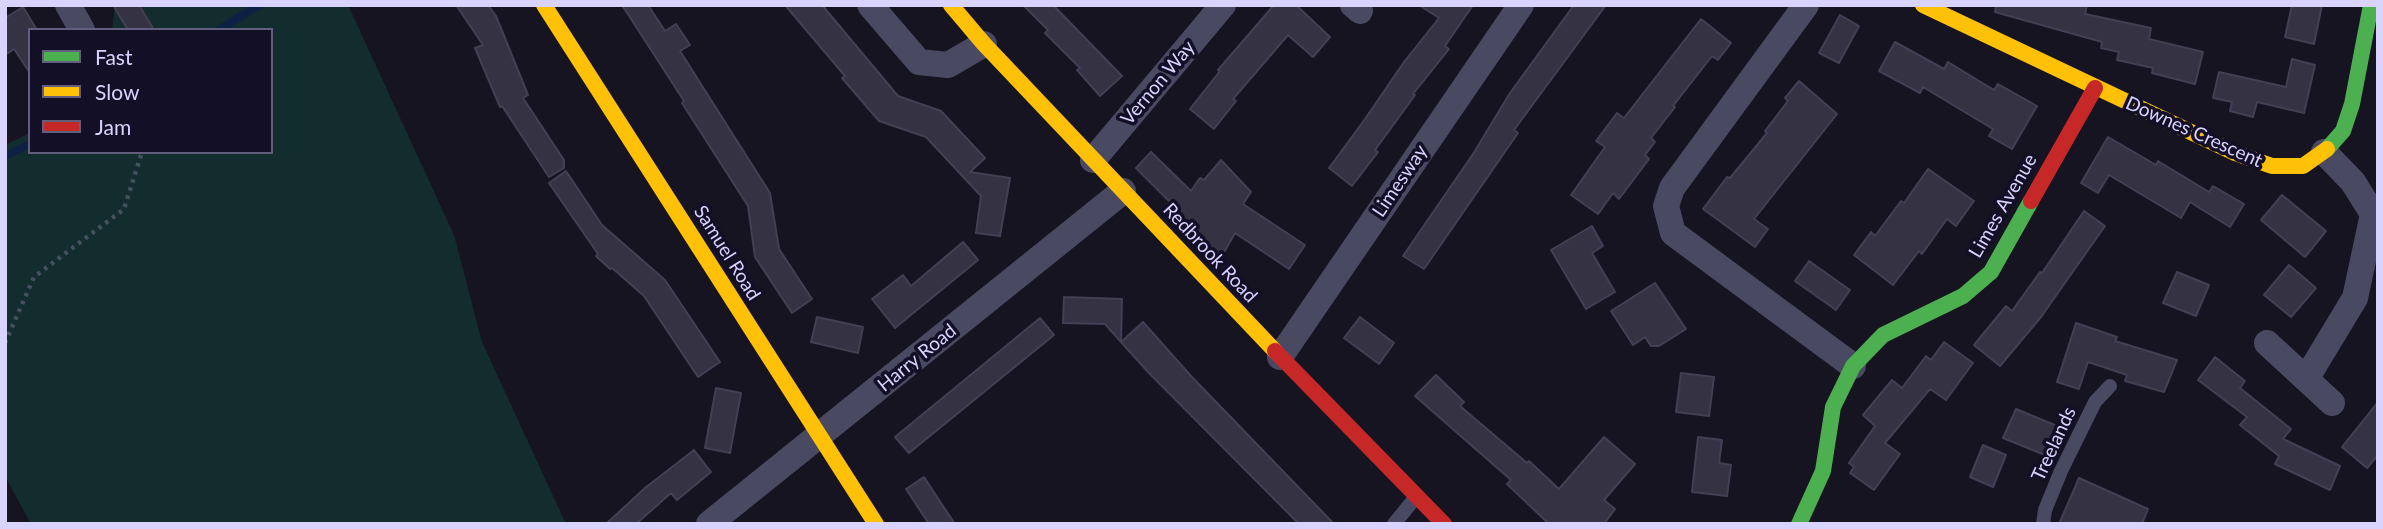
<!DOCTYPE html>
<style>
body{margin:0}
#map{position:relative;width:2383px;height:529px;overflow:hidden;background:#161421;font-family:Lato,sans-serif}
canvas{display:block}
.frame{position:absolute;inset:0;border:7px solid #d9d4ff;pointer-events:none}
.legend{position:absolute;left:28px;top:28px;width:245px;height:126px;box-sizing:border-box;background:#130f26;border:2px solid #625e7d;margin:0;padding:9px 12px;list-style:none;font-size:21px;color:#d9d4ff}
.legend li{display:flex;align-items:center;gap:14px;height:35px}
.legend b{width:35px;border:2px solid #625e7d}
</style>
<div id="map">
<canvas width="2383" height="529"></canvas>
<div class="frame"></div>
<ul class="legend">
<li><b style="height:9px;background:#4caf50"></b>Fast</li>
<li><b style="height:9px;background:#ffc107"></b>Slow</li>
<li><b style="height:9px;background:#c62828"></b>Jam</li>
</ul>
</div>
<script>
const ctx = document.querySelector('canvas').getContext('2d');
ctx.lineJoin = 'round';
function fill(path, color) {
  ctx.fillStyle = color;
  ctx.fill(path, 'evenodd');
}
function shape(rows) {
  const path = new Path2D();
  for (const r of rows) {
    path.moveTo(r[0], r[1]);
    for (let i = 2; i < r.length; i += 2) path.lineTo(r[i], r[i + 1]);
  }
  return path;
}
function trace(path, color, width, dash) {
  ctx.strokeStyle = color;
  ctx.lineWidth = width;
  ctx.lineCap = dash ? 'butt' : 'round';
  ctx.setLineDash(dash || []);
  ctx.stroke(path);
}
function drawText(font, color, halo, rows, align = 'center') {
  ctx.font = font + ' Lato,sans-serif';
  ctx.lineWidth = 7;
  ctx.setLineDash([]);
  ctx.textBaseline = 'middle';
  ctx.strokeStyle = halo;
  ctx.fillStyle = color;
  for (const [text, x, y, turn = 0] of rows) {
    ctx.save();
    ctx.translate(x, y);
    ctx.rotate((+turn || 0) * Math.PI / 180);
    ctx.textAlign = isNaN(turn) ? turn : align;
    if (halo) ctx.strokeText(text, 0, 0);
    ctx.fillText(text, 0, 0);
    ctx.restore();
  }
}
fill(shape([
 [115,5,348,5,454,235,482,342,566,524,31,524,5,476,5,145,30,133,30,152,271,152,271,30,112,30]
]), '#132c2d');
trace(shape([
 [219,30,259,5],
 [5,156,30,144]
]), '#0d2144', 8);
const building = shape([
 [113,5,139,5,154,30,128,30,113,5],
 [456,5,488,5,496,16,528,95,523,98,564,160,564,168,549,177,502,106,500,107,475,48,483,45,456,5],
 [622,5,648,5,665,31,676,24,690,45,680,51,770,193,779,249,812,299,792,313,755,257,748,206,682,103,684,101,622,5],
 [785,5,822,5,898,96,941,111,985,158,970,172,1010,178,1000,236,976,233,981,196,926,137,879,121,842,78,845,76,785,5],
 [1023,5,1053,5,1122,76,1100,96,1077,70,1080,68,1045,33,1048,30,1023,5],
 [1274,5,1296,5,1330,37,1313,57,1288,35,1233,99,1236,101,1214,129,1190,109,1220,71,1218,70,1274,5],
 [1419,5,1473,5,1445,46,1449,49,1413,94,1415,95,1375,150,1378,152,1352,186,1329,168,1365,119,1404,62,1439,18,1419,5],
 [1574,5,1606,5,1514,130,1518,133,1424,269,1403,256,1473,154,1510,93,1574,5],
 [1996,5,2087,5,2085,14,2151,28,2149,39,2203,52,2195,84,2152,73,2153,68,2117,60,2119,52,2101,48,2102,42,1995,12,1996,5],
 [2292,5,2322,5,2314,44,2285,37,2292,5],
 [23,7,37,30,30,30,30,73,14,49,5,55,5,18,23,7],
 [1840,15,1859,26,1839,63,1819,53,1840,15],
 [1701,19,1731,43,1718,60,1712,56,1673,106,1675,107,1651,138,1655,142,1645,155,1649,159,1619,199,1613,193,1598,214,1571,195,1605,147,1596,141,1617,113,1624,118,1701,19],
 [1895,42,1944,69,1948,62,1994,90,1998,84,2037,106,2012,149,1989,136,1993,129,1923,87,1920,93,1879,71,1895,42],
 [2292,59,2315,65,2304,113,2257,102,2253,117,2230,111,2232,102,2213,98,2219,72,2286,87,2292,59],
 [1799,81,1837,114,1754,219,1768,229,1755,247,1703,209,1727,177,1730,178,1767,133,1765,131,1788,101,1785,98,1799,81],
 [2108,137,2156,165,2158,161,2209,192,2213,186,2244,204,2230,227,2190,202,2181,218,2109,175,2098,193,2081,183,2108,137],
 [1151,152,1191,191,1200,178,1204,180,1221,160,1251,192,1243,204,1305,245,1289,269,1235,233,1219,261,1175,214,1178,210,1136,168,1151,152],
 [1928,169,1974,201,1956,226,1947,219,1922,254,1919,251,1893,285,1854,255,1871,232,1875,236,1901,201,1904,203,1928,169],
 [566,171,602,225,665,280,720,362,698,377,644,296,612,268,610,269,596,256,598,254,549,183,566,171],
 [2282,195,2326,231,2305,257,2261,220,2282,195],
 [2084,211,2105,226,2041,317,2000,366,1974,345,2006,306,2012,311,2040,272,2042,273,2084,211],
 [1592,226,1603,246,1592,253,1615,292,1586,309,1551,250,1592,226],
 [963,242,978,260,895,328,872,299,903,275,911,286,963,242],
 [1809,261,1850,290,1836,310,1795,281,1809,261],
 [2289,265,2316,288,2291,317,2264,295,2289,265],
 [2177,272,2209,285,2196,316,2163,303,2177,272],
 [1655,283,1686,329,1659,346,1651,346,1645,337,1633,345,1611,311,1655,283],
 [1064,297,1122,299,1121,342,1105,324,1063,323,1064,297],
 [817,317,863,327,858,353,811,342,817,317],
 [1360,317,1394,343,1379,364,1344,338,1360,317],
 [1040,318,1054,335,909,453,895,437,1040,318],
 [1143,322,1191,376,1334,524,1299,524,1148,372,1121,342,1143,322],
 [2076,323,2117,337,2115,341,2177,360,2164,392,2125,381,2127,375,2088,362,2079,389,2057,382,2076,323],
 [1944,342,1973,363,1946,400,1930,389,1885,443,1900,454,1874,490,1850,473,1854,467,1849,463,1875,426,1863,415,1892,380,1902,388,1926,356,1931,360,1944,342],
 [2215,357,2245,381,2240,388,2291,429,2283,439,2340,466,2330,490,2275,464,2279,456,2240,425,2247,417,2198,380,2215,357],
 [1681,373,1714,377,1709,416,1676,412,1681,373],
 [1436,375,1464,402,1460,406,1527,463,1529,461,1559,489,1604,437,1635,464,1604,500,1615,509,1604,524,1549,524,1507,484,1511,480,1415,396,1436,375],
 [716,388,741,393,730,453,705,448,716,388],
 [2378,402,2378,455,2367,468,2342,447,2378,402],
 [2016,409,2062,428,2050,457,2003,438,2016,409],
 [1698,437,1722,440,1719,463,1731,465,1727,496,1692,492,1698,437],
 [1983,445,2006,455,1993,487,1970,477,1983,445],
 [694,450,711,472,677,500,671,493,636,524,606,524,645,488,694,450],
 [924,477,939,500,955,524,929,524,906,489,924,477],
 [2079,478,2148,509,2142,524,2059,524,2079,478]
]);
fill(building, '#343243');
trace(building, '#433f54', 2);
trace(shape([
 [5,343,34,277,124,209,142,152]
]), '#44505f', 4.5, [3.5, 5]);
trace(shape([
 [1394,524,1415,498],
 [2043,524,2045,510,2061,471,2095,402,2110,386]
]), '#4a4962', 14);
trace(shape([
 [68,5,82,30],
 [870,5,919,62,948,65,984,44],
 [1353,5,1360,11],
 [1806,5,1672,188,1666,206,1673,233,1853,366],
 [1093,160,1223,5],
 [2267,343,2306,379,2355,298,2373,214,2353,182,2324,152],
 [1280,357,1521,5],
 [2306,379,2332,403],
 [709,524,1123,191]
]), '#4a4962', 26);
trace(shape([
 [2327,149,2343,131,2352,104,2371,5],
 [1799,524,1823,471,1833,407,1853,366,1883,335,1963,296,1991,272,2031,201]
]), '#4caf50', 16);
trace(shape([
 [544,5,876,524],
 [951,5,984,44,1275,351],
 [1923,5,2235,153,2272,166,2303,166,2327,149]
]), '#ffc107', 16);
trace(shape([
 [2031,201,2095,88],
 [1275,351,1444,524]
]), '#c62828', 16);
drawText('19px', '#d9d4ff', '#130f26', [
 ["Vernon Way",1158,83,-50],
 ["Downes Crescent",2194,132,24],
 ["Limesway",1400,181,-56],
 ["Limes Avenue",2003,206,-60],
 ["Samuel Road",727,253,58],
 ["Redbrook Road",1210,253,47],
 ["Harry Road",917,358,-39],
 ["Treelands",2054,444,-65]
]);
</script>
